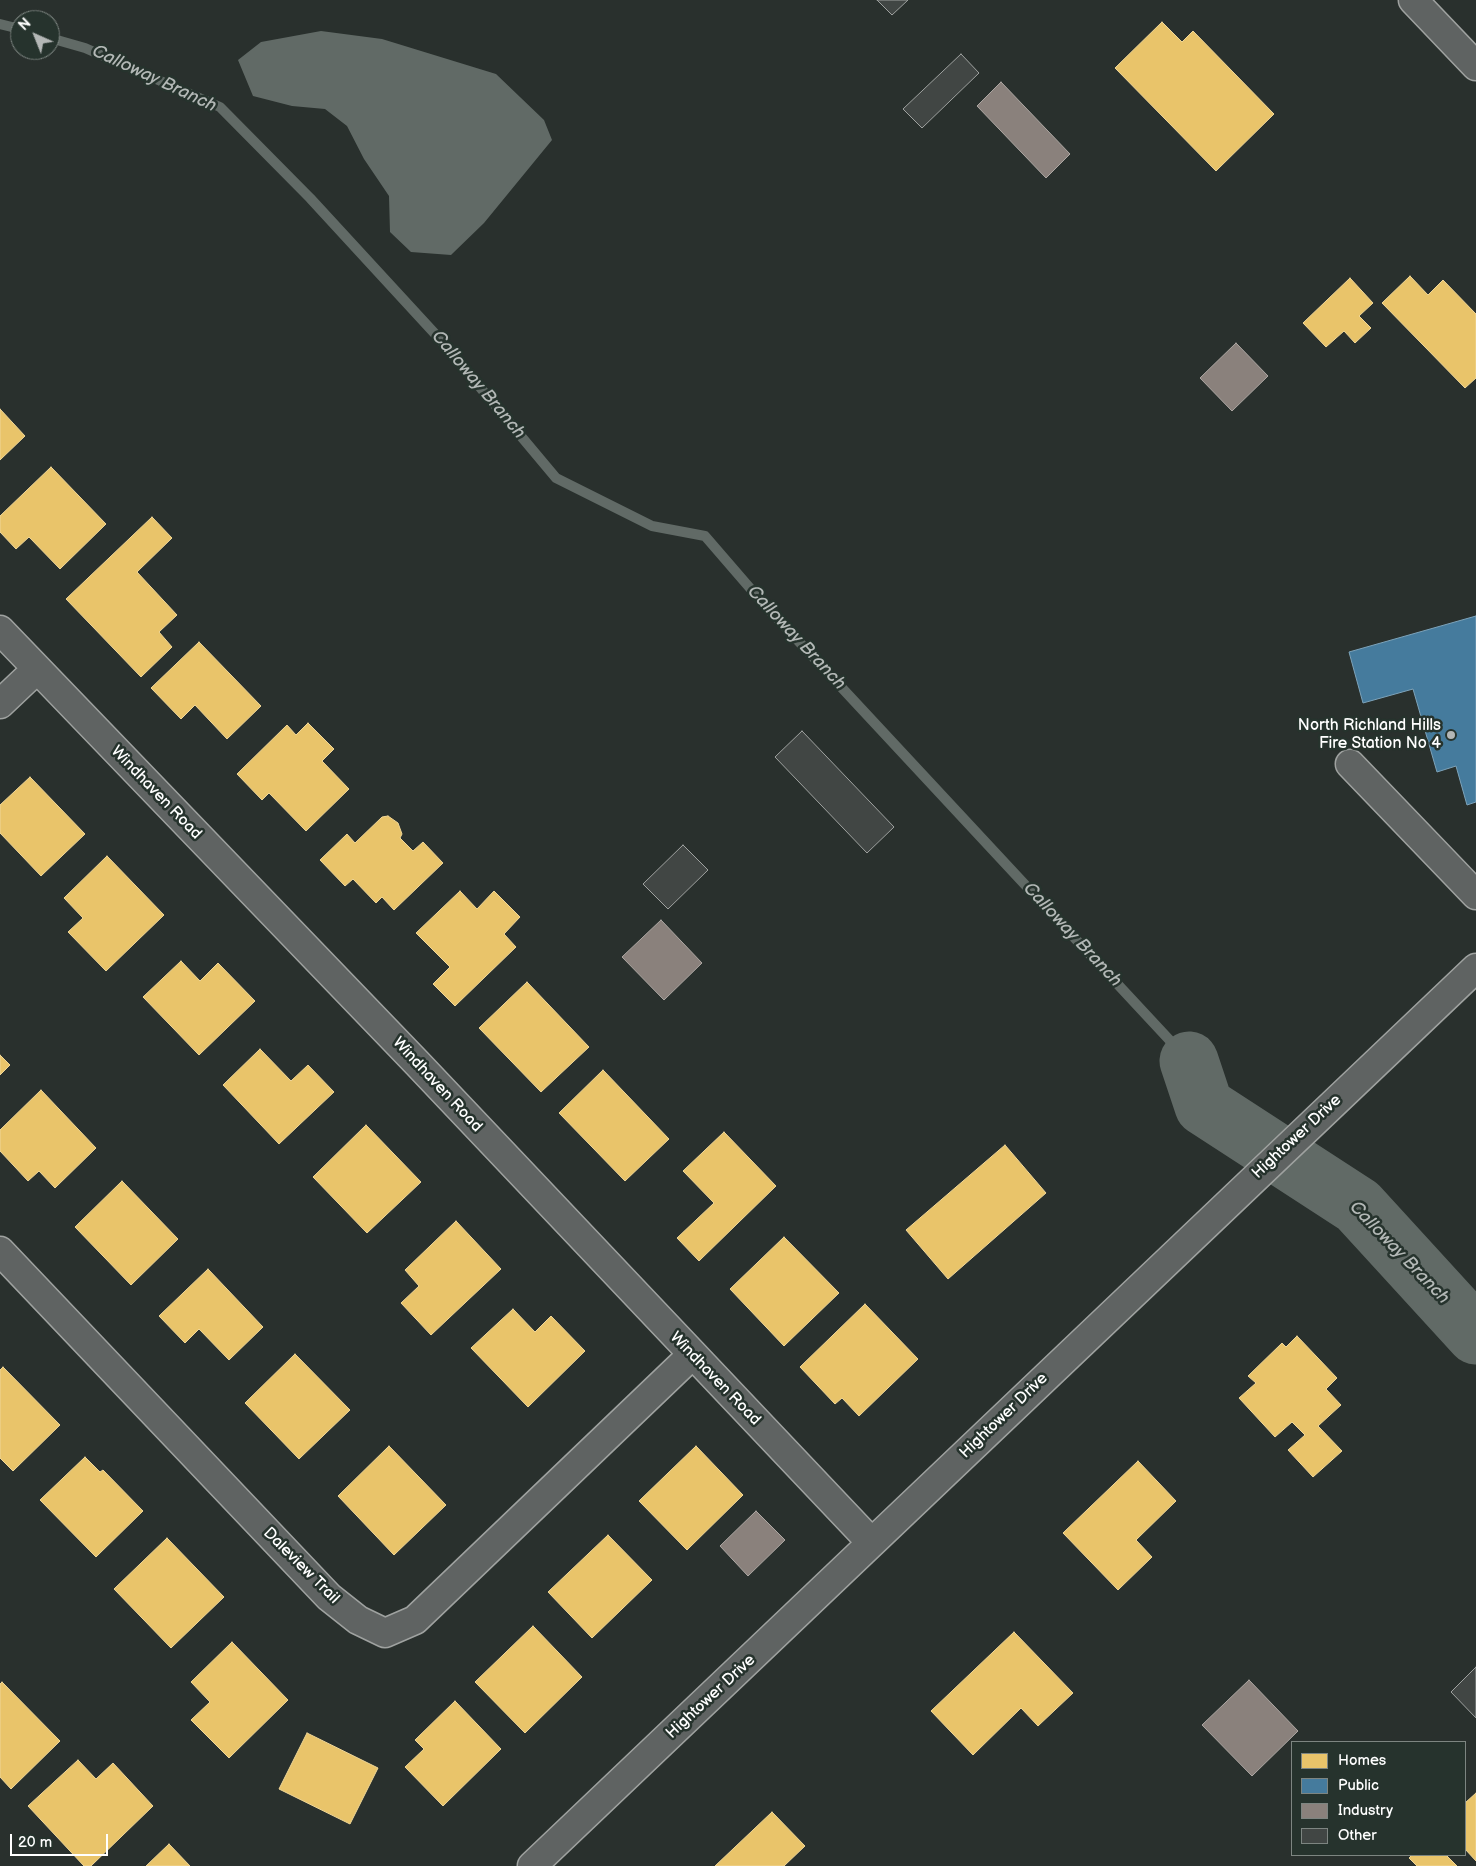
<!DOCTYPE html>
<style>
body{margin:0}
#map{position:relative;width:1476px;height:1866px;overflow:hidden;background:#29302d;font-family:"Balsamiq Sans",sans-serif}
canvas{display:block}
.legend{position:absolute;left:1291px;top:1741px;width:175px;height:115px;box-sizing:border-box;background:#26332d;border:1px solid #7d8581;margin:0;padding:6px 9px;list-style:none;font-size:15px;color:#fff}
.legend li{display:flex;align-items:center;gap:10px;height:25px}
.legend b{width:25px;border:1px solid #7d8581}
.north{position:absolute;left:10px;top:10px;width:50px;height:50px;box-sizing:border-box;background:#26332d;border:1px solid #7d8581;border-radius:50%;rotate:316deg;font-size:14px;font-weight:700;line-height:20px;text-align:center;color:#fff}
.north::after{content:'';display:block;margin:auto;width:18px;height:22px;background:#b4b7b6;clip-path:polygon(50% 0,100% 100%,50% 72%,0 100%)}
.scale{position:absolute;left:10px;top:1834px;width:98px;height:22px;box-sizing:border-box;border:2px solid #fff;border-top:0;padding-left:6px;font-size:15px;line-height:18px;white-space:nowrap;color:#fff;-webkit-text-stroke:4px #26332d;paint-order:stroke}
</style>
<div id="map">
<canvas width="1476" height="1866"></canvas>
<ul class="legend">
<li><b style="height:14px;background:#e9c46a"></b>Homes</li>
<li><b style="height:14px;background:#457b9d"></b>Public</li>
<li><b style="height:14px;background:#8a817c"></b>Industry</li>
<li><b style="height:14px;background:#414644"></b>Other</li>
</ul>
<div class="north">N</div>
<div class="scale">20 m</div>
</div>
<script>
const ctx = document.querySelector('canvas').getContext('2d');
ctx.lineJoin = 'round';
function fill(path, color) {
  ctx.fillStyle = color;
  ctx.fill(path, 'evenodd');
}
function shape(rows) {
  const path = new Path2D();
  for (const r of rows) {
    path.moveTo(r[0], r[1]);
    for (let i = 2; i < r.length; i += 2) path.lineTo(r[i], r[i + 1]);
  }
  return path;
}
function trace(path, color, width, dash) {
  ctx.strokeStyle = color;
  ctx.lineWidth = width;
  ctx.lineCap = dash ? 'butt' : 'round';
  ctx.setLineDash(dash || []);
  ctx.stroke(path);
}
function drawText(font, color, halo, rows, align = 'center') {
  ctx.font = font + ' "Balsamiq Sans",sans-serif';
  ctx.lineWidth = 5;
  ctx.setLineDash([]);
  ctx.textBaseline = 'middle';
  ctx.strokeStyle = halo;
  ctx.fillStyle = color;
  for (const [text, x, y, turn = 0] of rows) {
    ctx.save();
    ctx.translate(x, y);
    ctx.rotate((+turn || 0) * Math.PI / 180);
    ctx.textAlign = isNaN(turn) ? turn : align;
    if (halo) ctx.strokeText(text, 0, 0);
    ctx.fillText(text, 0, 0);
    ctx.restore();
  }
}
fill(shape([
 [321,31,382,39,496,74,544,120,552,140,484,223,451,255,411,252,390,232,389,196,364,159,347,126,325,109,292,106,253,96,238,60,261,42]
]), '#616a66');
const homes = shape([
 [1162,22,1182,42,1193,31,1274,114,1216,171,1115,68,1162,22],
 [1410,276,1428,295,1443,280,1476,314,1476,378,1465,388,1382,303,1410,276],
 [1350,278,1373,303,1359,316,1371,328,1355,343,1344,331,1326,347,1303,323,1350,278],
 [0,409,25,436,0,460,0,409],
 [51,467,106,524,60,569,29,537,16,549,0,532,0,516,51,467],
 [152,517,172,538,137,572,177,615,159,632,172,647,141,677,66,599,152,517],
 [199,642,261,706,227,739,195,705,181,719,151,688,199,642],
 [308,723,334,749,322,761,349,789,306,831,269,793,262,800,237,774,287,725,296,735,308,723],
 [30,777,85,834,41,876,0,833,0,805,30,777],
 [388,816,398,823,402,834,400,838,413,851,423,842,443,863,394,910,382,897,376,903,353,879,345,886,320,860,347,834,355,843,382,817,388,816],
 [107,856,164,915,106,971,68,932,83,918,64,898,107,856],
 [460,891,477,909,494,891,520,917,504,934,516,947,455,1006,433,984,450,967,416,933,460,891],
 [181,961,200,981,218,963,255,1001,199,1055,143,997,181,961],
 [527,982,589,1047,541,1092,479,1028,527,982],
 [260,1049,291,1081,308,1065,334,1092,279,1144,223,1085,260,1049],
 [0,1055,10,1065,0,1075,0,1055],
 [603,1070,669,1139,625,1181,559,1113,603,1070],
 [41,1090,96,1148,55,1188,39,1171,28,1181,0,1151,0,1130,41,1090],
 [366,1125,421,1182,367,1233,313,1177,366,1125],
 [724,1132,776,1186,699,1261,677,1238,714,1203,683,1171,724,1132],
 [1005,1145,1046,1193,948,1279,906,1230,1005,1145],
 [122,1181,178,1239,131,1285,75,1227,122,1181],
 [456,1221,501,1269,431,1335,401,1303,419,1286,405,1270,456,1221],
 [784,1237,839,1293,784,1346,730,1289,784,1237],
 [208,1269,263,1327,229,1360,199,1329,185,1343,159,1316,208,1269],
 [865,1304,918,1359,859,1416,842,1398,835,1404,800,1367,865,1304],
 [513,1309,535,1332,551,1316,585,1351,528,1407,471,1348,513,1309],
 [1297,1336,1337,1378,1326,1389,1341,1405,1318,1426,1342,1451,1313,1477,1288,1450,1305,1435,1292,1422,1275,1437,1239,1398,1256,1383,1248,1376,1282,1343,1286,1347,1297,1336],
 [295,1354,350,1410,299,1459,245,1403,295,1354],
 [3,1367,60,1425,13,1471,0,1458,0,1370,3,1367],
 [389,1446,446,1505,394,1555,338,1496,389,1446],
 [696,1446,743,1495,687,1550,639,1501,696,1446],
 [85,1457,100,1472,103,1470,143,1511,96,1557,40,1500,85,1457],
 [1138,1461,1176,1501,1136,1540,1152,1557,1118,1590,1063,1533,1138,1461],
 [608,1535,652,1580,592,1638,548,1592,608,1535],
 [167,1538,224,1597,171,1648,114,1589,167,1538],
 [533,1626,582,1677,525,1733,475,1682,533,1626],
 [1014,1632,1073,1693,1038,1726,1021,1708,973,1755,931,1711,1014,1632],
 [232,1642,288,1700,229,1758,191,1720,210,1702,191,1682,232,1642],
 [2,1682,60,1741,11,1789,0,1777,0,1684,2,1682],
 [455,1701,501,1749,443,1806,405,1767,424,1749,415,1740,455,1701],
 [307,1733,378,1768,350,1824,279,1789,307,1733],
 [78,1760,96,1779,113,1763,153,1806,91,1866,84,1866,28,1806,78,1760],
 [1476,1793,1476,1861,1465,1849,1465,1803,1476,1793],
 [772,1812,805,1846,784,1866,715,1866,772,1812],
 [169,1844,190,1866,146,1866,169,1844],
 [1412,1855,1446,1855,1457,1866,1417,1866,1409,1858,1412,1855]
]);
fill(homes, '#e9c46a');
trace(homes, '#f0d697', 1);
const public = shape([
 [1476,616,1476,802,1467,805,1456,766,1437,772,1413,689,1363,703,1349,652,1476,616]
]);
fill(public, '#457b9d');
trace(public, '#7da3ba', 1);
const industry = shape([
 [1001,82,1070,154,1046,178,977,106,1001,82],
 [1236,343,1268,376,1232,411,1200,378,1236,343],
 [661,920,702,963,664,1000,622,957,661,920],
 [756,1511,785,1540,748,1576,720,1546,756,1511],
 [1249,1680,1298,1731,1252,1776,1202,1725,1249,1680]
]);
fill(industry, '#8a817c');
trace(industry, '#ada7a3', 1);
trace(shape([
 [0,24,20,29],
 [50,38,85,48,220,107,310,198,437,336,556,478,652,526,705,536,762,602,1189,1061]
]), '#616a66', 10);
trace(shape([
 [1189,1061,1204,1106,1358,1206,1476,1335]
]), '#616a66', 59);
const building = shape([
 [877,0,908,0,892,15,877,0],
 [961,54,979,73,922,128,903,109,961,54],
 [802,731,894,827,867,853,775,757,802,731],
 [683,845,708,870,668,909,643,884,683,845],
 [1476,1667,1476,1718,1451,1692,1476,1667]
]);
fill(building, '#414644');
trace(building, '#9fa2a0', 1);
const minor = shape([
 [1413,0,1476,66],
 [0,630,417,1063,871,1542],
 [0,704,37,669],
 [1350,764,1476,895],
 [0,1251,329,1597,358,1620,385,1633,415,1620,692,1355],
 [532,1866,1476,968]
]);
trace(minor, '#9fa2a0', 31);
trace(minor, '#5f6362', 28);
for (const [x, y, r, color] of [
 [1451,735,5,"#b4b7b6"]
]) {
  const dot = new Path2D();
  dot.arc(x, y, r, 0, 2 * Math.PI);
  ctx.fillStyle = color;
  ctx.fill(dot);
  trace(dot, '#26332d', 2);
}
drawText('16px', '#fff', '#26332d', [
 ["North Richland Hills",1441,726],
 ["Fire Station No 4",1441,744]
], 'right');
drawText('16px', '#fff', '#26332d', [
 ["Windhaven Road",156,793,46],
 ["Windhaven Road",437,1085,47],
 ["Hightower Drive",1297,1137,-43],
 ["Windhaven Road",715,1379,46],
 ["Hightower Drive",1004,1416,-44],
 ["Daleview Trail",301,1566,45],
 ["Hightower Drive",711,1697,-43]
]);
drawText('italic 18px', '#b3b8b6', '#26332d', [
 ["Calloway Branch",154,79,25],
 ["Calloway Branch",478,385,50],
 ["Calloway Branch",796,638,47],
 ["Calloway Branch",1072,935,47],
 ["Calloway Branch",1399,1253,46]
]);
</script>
